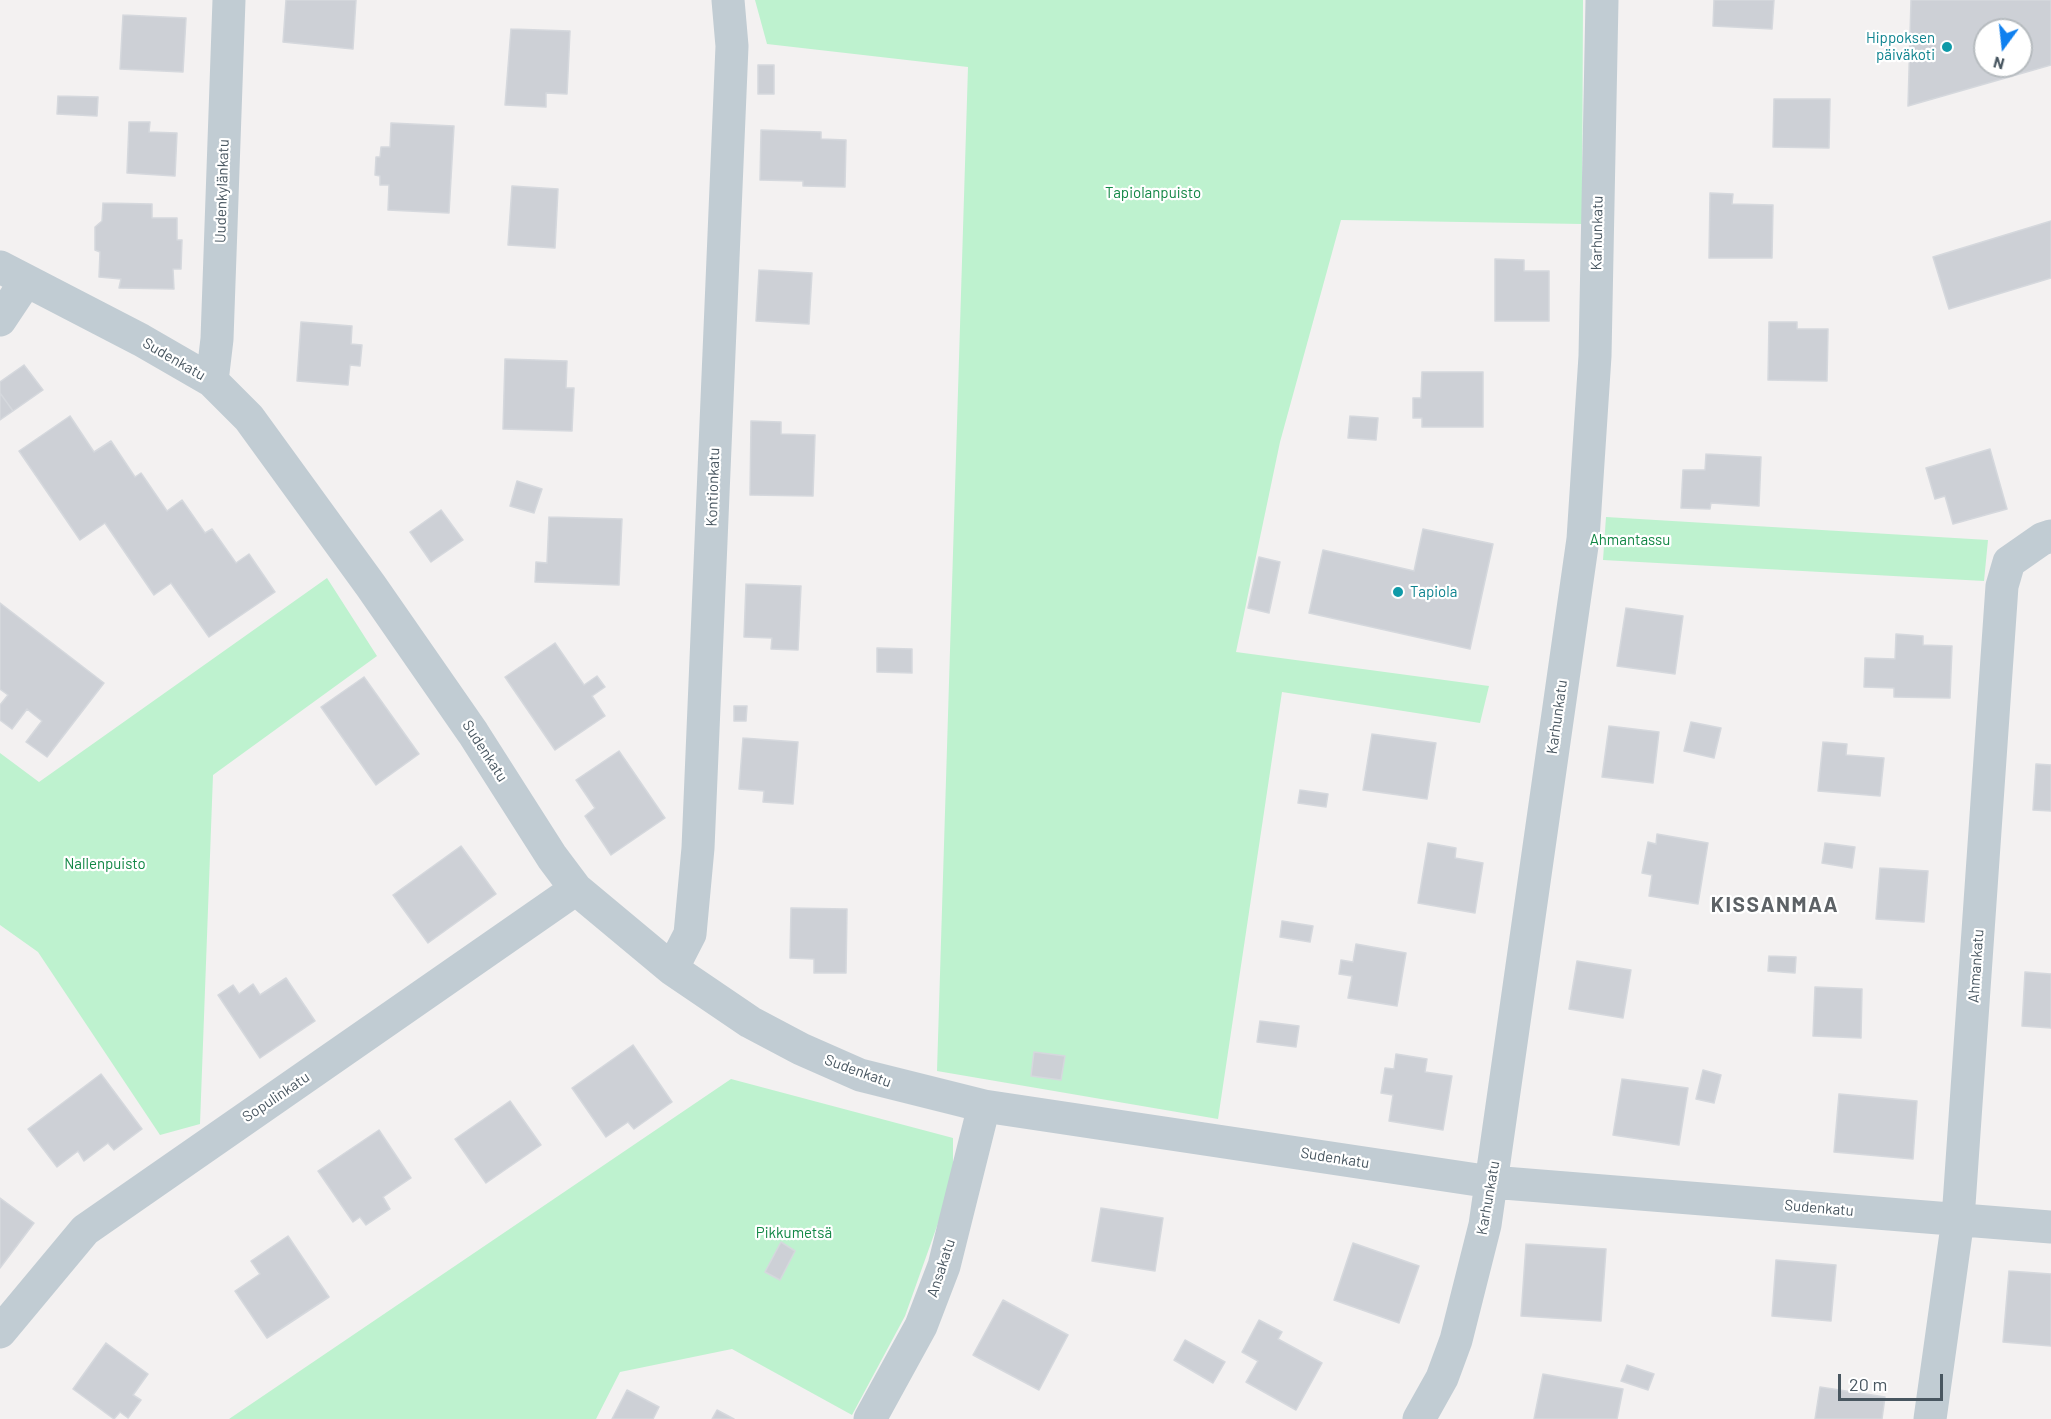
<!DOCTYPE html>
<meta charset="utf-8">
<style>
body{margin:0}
#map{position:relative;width:2051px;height:1419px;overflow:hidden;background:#f3f1f1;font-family:Barlow,sans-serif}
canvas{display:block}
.north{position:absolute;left:1973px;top:18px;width:60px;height:60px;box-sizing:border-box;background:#fff;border:2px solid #b6bbbf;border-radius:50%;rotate:195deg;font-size:16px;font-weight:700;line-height:24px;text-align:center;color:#485660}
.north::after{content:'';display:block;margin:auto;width:21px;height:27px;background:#0f80ef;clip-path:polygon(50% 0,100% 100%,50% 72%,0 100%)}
.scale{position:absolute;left:1838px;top:1374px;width:105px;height:27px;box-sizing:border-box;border:3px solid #485660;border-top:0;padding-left:8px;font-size:18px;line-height:21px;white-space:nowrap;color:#485660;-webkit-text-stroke:4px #fff;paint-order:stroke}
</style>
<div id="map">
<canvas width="2051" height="1419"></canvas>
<div class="north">N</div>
<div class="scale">20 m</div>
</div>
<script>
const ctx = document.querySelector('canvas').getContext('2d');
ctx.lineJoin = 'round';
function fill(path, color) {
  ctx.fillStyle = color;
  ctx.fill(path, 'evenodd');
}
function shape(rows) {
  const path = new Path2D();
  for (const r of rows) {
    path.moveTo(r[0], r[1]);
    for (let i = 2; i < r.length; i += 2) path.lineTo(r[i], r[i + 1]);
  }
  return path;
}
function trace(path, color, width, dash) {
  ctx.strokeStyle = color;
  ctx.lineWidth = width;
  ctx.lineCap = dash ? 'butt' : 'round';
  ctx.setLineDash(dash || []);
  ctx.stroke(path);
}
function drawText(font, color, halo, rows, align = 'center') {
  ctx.font = font + ' Barlow,sans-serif';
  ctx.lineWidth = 4.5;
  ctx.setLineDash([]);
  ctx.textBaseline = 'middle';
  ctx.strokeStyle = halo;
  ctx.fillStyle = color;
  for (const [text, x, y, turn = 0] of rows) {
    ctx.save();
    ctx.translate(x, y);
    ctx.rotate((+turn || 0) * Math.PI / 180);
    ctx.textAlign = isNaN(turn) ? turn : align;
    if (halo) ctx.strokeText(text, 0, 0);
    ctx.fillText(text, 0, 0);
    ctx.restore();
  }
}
fill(shape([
 [755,0,1583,0,1582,224,1341,220,1280,442,1236,652,1489,686,1480,723,1282,692,1218,1119,937,1071,968,67,767,44],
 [1606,517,1988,540,1984,581,1603,560],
 [327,578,377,656,213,775,200,1124,160,1135,38,952,0,925,0,753,39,782],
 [731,1079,953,1138,953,1165,942,1212,905,1316,852,1415,732,1349,620,1372,596,1419,229,1419]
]), '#bef2cf');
const building = shape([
 [286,0,356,0,353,49,283,42,286,0],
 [1714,0,1774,0,1772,29,1713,26,1714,0],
 [1911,0,2051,0,2051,65,1908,106,1911,0],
 [1985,30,2021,30,2021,66,1985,66,1985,30],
 [123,15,186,18,183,72,120,69,123,15],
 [511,29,570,31,567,94,546,93,546,107,505,105,511,29],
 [758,65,774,65,774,94,758,94,758,65],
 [58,96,98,97,97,116,57,114,58,96],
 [1774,99,1830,99,1829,148,1773,147,1774,99],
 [129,122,150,122,149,132,177,133,175,176,127,173,129,122],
 [391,123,454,126,449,213,388,210,389,185,380,185,380,176,375,175,376,157,380,157,381,147,390,147,391,123],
 [761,130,821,132,821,139,846,140,845,187,803,186,803,181,760,180,761,130],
 [512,186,558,189,555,248,508,245,512,186],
 [1710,193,1733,194,1732,204,1773,205,1772,258,1709,258,1710,193],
 [103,203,152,204,152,218,177,218,177,240,182,240,181,269,173,269,174,289,119,288,121,279,99,277,100,252,95,250,95,227,102,221,103,203],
 [2051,221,2051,278,1949,309,1933,257,2051,221],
 [1495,259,1524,260,1524,271,1549,271,1549,321,1495,321,1495,259],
 [759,270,812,273,809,324,756,321,759,270],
 [301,322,352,326,351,344,362,345,360,366,350,365,348,385,297,381,301,322],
 [1769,322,1797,322,1797,329,1828,329,1827,381,1768,380,1769,322],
 [505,359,567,361,566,388,574,388,572,431,503,429,505,359],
 [24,365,43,390,13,411,0,393,0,382,24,365],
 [1422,372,1483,372,1483,427,1422,427,1422,418,1413,418,1413,398,1421,398,1422,372],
 [0,393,13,411,0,420,0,393],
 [70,416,94,452,111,441,135,477,141,473,167,511,182,500,205,533,212,529,236,563,249,554,275,592,209,637,171,583,154,595,105,523,80,540,19,451,70,416],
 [1350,416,1378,418,1376,440,1348,438,1350,416],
 [751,421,781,422,781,434,815,435,813,496,750,495,751,421],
 [1990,449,2007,509,1953,524,1945,496,1935,499,1926,468,1990,449],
 [1706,454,1761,457,1759,506,1711,503,1710,509,1681,508,1683,470,1705,470,1706,454],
 [517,481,542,489,534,513,510,506,517,481],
 [441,510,463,540,431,562,410,532,441,510],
 [549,517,622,519,619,585,535,582,536,562,547,563,549,517],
 [1423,529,1493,544,1470,649,1309,613,1323,550,1414,571,1423,529],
 [1259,557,1280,562,1269,613,1248,608,1259,557],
 [746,584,801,586,798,650,771,649,772,638,744,637,746,584],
 [0,603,104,683,47,757,26,742,42,721,27,709,12,729,0,720,0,705,8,695,0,689,0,603],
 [1626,608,1683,616,1675,674,1617,666,1626,608],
 [1896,634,1923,636,1923,645,1952,646,1950,698,1894,697,1894,688,1864,687,1865,658,1895,659,1896,634],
 [555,643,584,685,597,676,605,687,592,696,605,716,555,750,505,677,555,643],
 [877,648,912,649,912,673,877,672,877,648],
 [364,677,419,754,376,785,321,707,364,677],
 [734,706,747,706,746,721,734,721,734,706],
 [1691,722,1721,728,1714,758,1684,751,1691,722],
 [1609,726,1659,732,1653,783,1602,777,1609,726],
 [1372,734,1436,743,1427,799,1363,790,1372,734],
 [743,738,798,742,793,804,763,802,764,791,739,789,743,738],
 [1823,742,1847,744,1846,755,1884,758,1880,796,1818,791,1823,742],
 [619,751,665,818,611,855,585,816,595,808,576,780,619,751],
 [2036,764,2051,765,2051,811,2033,810,2036,764],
 [1300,790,1328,794,1326,807,1298,803,1300,790],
 [1657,834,1708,843,1698,904,1649,896,1652,875,1642,873,1648,842,1656,844,1657,834],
 [1428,843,1456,848,1455,858,1483,863,1475,913,1418,903,1428,843],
 [1825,843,1855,847,1852,868,1822,863,1825,843],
 [461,846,496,894,428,943,393,895,461,846],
 [1880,868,1928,871,1924,922,1876,919,1880,868],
 [791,908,847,909,846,973,814,973,814,959,790,958,791,908],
 [1282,921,1313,926,1310,942,1280,937,1282,921],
 [1356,944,1406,953,1397,1006,1348,998,1352,976,1339,974,1341,960,1353,962,1356,944],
 [1769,956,1796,957,1795,973,1768,971,1769,956],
 [1577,961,1631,970,1623,1018,1569,1009,1577,961],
 [2025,972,2051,974,2051,1028,2022,1026,2025,972],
 [286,978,315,1021,260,1058,218,995,233,985,239,994,253,984,260,995,286,978],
 [1815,987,1862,989,1861,1038,1813,1036,1815,987],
 [1260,1021,1299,1026,1296,1047,1257,1042,1260,1021],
 [633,1045,672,1102,634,1129,628,1122,606,1137,572,1088,633,1045],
 [1034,1052,1065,1056,1061,1080,1031,1076,1034,1052],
 [1396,1054,1427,1059,1425,1072,1452,1076,1443,1130,1389,1121,1393,1095,1381,1093,1385,1068,1394,1069,1396,1054],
 [1703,1070,1721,1075,1714,1103,1696,1099,1703,1070],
 [101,1074,142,1129,114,1150,108,1143,84,1161,78,1151,57,1167,28,1129,101,1074],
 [1622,1079,1688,1088,1679,1145,1613,1135,1622,1079],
 [1839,1094,1917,1101,1913,1159,1834,1152,1839,1094],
 [510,1101,541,1145,486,1183,455,1139,510,1101],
 [379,1130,411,1178,383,1197,390,1209,366,1225,360,1217,353,1222,318,1171,379,1130],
 [0,1198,34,1223,0,1268,0,1198],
 [1101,1208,1163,1218,1155,1271,1092,1261,1101,1208],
 [288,1236,329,1297,267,1338,235,1291,260,1274,251,1261,288,1236],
 [781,1242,795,1251,780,1280,765,1272,781,1242],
 [1353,1243,1419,1266,1399,1323,1334,1300,1353,1243],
 [1526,1244,1606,1249,1601,1321,1521,1316,1526,1244],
 [1776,1260,1836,1265,1831,1321,1772,1316,1776,1260],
 [2009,1271,2051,1274,2051,1346,2003,1342,2009,1271],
 [1003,1300,1068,1335,1039,1390,973,1355,1003,1300],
 [1259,1320,1282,1332,1278,1339,1322,1363,1296,1410,1246,1382,1258,1361,1242,1352,1259,1320],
 [1185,1340,1225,1362,1213,1383,1174,1360,1185,1340],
 [106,1343,148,1374,133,1395,141,1400,128,1418,120,1412,114,1419,73,1389,106,1343],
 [1627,1365,1654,1374,1648,1390,1621,1381,1627,1365],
 [1543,1374,1623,1389,1617,1419,1534,1419,1543,1374],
 [1820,1387,1885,1397,1882,1419,1815,1419,1820,1387],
 [627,1390,659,1407,653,1419,612,1419,627,1390],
 [717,1410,734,1419,712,1419,717,1410]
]);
fill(building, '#cdd0d6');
trace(building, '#d5d8dd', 1.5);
trace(shape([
 [0,267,141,340,212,381,249,418,371,586,473,733,552,857,576,889,672,969,750,1022,801,1049,860,1075,984,1106,1491,1182,2051,1227],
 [0,320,26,281],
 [212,381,217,339,229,0],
 [672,969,690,934,698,848,732,46,728,0],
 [0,1332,85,1230,576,889],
 [870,1419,921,1326,944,1266,984,1106],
 [1419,1419,1442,1378,1456,1340,1485,1225,1583,539,1595,356,1602,0],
 [1930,1419,1958,1219,2002,586,2009,562,2042,539,2051,536]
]), '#c1ccd3', 33);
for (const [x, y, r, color] of [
 [1947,47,6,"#0f9aa8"],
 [1398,592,6,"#0f9aa8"]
]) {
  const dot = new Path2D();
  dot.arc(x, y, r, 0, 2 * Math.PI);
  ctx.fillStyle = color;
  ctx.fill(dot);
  trace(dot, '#fff', 2);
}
drawText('15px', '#0d838f', '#fff', [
 ["Hippoksen",1935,38],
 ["päiväkoti",1935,55],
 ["Tapiola",1410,592,"left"]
], 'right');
drawText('15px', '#485660', '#fff', [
 ["Uudenkylänkatu",222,191,-88],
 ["Karhunkatu",1597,233,-89],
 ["Sudenkatu",174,359,30],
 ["Kontionkatu",713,487,-88],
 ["Karhunkatu",1557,717,-82],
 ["Sudenkatu",485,751,57],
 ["Ahmankatu",1976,966,-86],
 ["Sudenkatu",858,1071,20],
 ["Sopulinkatu",276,1097,-34],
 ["Sudenkatu",1335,1158,9],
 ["Karhunkatu",1488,1198,-80],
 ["Sudenkatu",1819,1208,5],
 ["Ansakatu",941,1268,-72]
]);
drawText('15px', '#128745', '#fff', [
 ["Tapiolanpuisto",1153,193],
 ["Ahmantassu",1630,540],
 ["Nallenpuisto",105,864],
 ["Pikkumetsä",794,1233]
]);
ctx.letterSpacing = '1.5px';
drawText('bold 21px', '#5d6266', '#fff', [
 ["KISSANMAA",1775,905]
]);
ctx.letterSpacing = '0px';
</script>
